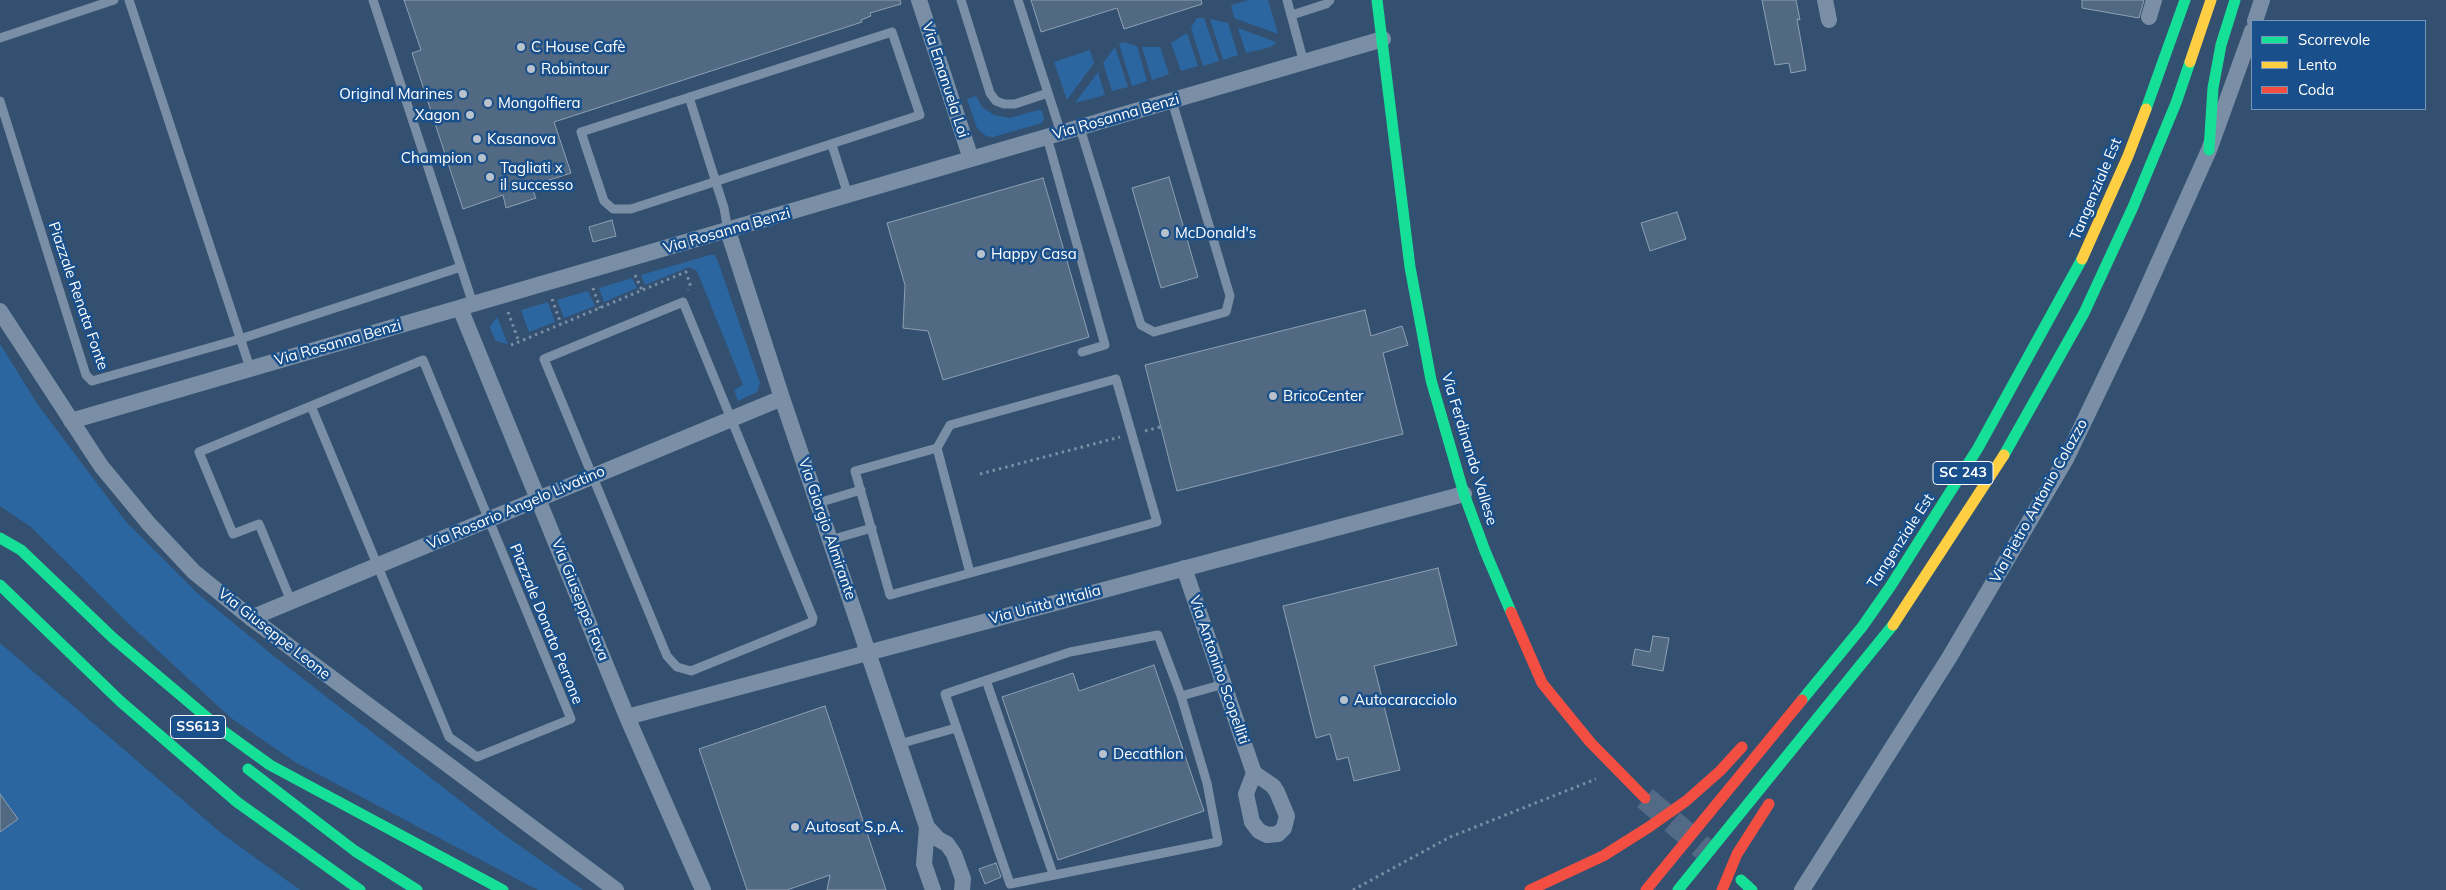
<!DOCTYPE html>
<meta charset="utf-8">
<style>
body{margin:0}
#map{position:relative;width:2446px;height:890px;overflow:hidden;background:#335070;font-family:Mulish,sans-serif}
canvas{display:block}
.legend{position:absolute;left:2251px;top:20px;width:175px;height:90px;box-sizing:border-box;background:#194f8a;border:1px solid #7595b9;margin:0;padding:6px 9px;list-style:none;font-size:15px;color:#fff}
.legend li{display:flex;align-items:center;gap:10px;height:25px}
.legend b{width:25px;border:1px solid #7595b9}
</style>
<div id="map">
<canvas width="2446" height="890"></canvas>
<ul class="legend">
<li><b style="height:6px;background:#16e098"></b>Scorrevole</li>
<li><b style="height:6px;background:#ffcf43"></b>Lento</li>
<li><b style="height:6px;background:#f24e42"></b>Coda</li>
</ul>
</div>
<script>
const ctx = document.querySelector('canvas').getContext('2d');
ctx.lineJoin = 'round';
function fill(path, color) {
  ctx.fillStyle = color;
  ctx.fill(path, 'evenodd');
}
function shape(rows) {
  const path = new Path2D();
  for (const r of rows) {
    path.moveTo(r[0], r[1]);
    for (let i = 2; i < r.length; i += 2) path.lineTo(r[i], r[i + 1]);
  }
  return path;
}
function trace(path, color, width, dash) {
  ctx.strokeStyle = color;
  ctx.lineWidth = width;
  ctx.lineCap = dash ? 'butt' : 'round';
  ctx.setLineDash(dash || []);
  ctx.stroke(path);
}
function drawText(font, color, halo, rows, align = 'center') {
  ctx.font = font + ' Mulish,sans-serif';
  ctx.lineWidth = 5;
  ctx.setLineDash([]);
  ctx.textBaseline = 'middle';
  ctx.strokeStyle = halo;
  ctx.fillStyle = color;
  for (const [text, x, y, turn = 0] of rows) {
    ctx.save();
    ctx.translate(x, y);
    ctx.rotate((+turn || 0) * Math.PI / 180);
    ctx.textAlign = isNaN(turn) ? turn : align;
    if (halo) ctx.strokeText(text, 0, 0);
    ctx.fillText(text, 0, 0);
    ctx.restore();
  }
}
fill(shape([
 [1249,0,1268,0,1278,34,1234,18,1231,5],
 [1197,18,1204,18,1219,61,1203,66,1191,28],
 [1210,19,1228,23,1238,55,1223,60],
 [1238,28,1276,42,1277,42,1271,47,1246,53],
 [1187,33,1198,66,1181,71,1171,43],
 [1124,42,1137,46,1147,81,1132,86,1119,44],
 [1115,47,1128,87,1112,91,1103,63],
 [1142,47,1160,47,1169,74,1152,80],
 [1090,50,1094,63,1067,100,1054,62],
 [1098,72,1105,95,1075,103],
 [976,96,982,107,994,115,1010,118,1038,110,1042,111,1044,119,1042,123,993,137,986,136,977,128,967,99],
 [710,255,714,255,717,259,760,383,757,392,738,401,734,390,743,385,697,271,689,267,645,285,641,275],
 [632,278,637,288,604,302,599,288],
 [588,291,595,306,564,318,557,300],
 [548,302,555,322,529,332,521,310],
 [497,317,508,344,496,341,491,331,490,326],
 [0,344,38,405,126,522,197,593,275,657,507,837,583,890,538,890,295,762,231,718,127,622,31,527,0,506],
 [0,643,221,833,300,890,0,890]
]), '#2c66a0');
const building = shape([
 [404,0,900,0,901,4,870,13,871,16,861,20,862,22,554,122,571,173,531,186,536,198,506,208,503,195,463,209,412,53,421,50,404,0],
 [1031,0,1201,0,1202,4,1124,29,1117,8,1041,32,1031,0],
 [1762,0,1796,0,1800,20,1797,19,1806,70,1791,73,1789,63,1775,65,1762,0],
 [2082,0,2144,0,2139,18,2082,8,2082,0],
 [1169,177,1198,277,1161,288,1132,188,1169,177],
 [1043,178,1089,337,943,380,928,331,903,328,905,285,887,223,1043,178],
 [1677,212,1686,239,1650,251,1641,223,1677,212],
 [612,220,616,236,593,242,589,227,612,220],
 [1365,310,1371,336,1402,326,1408,345,1383,353,1403,434,1177,491,1145,365,1365,310],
 [1438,568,1457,645,1374,666,1400,770,1354,781,1348,757,1337,760,1330,734,1316,738,1283,606,1438,568],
 [1653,636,1669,638,1663,671,1632,665,1635,649,1650,652,1653,636],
 [1154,665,1204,811,1058,860,1002,697,1073,673,1079,691,1154,665],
 [825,706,886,890,827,890,830,875,787,890,747,890,699,749,825,706],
 [0,794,18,819,0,832,0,794],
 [996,863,1001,877,985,884,979,869,996,863]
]);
fill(building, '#516982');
trace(building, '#8ea0b3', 1);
trace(shape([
 [1645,798,1704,849]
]), '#526a85', 24, [24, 12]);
trace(shape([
 [635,275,642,290],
 [593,288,600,308],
 [552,299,561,324],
 [508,312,519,342],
 [511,345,686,272,690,284,688,290],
 [1145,431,1160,427],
 [980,474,1120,437],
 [1353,890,1450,837,1596,779]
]), '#7a8fa5', 3, [2.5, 4]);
trace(shape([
 [129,0,250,368],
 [373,0,473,304],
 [961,0,990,93,996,101,1004,104,1015,104,1048,93],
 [1018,0,1061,133],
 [1287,0,1304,63],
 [1292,15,1326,4,1330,0],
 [892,32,920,115,631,209,613,209,604,201,581,132,892,32],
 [0,38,114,0],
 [689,97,724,208,728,231],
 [0,101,86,375,92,381,240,339,461,267],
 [1080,128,1141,325,1154,332,1226,312,1230,296,1172,101],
 [1047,137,1105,345,1082,352],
 [832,145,848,195],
 [683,302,813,618,812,622,691,671,677,667,667,656,544,359,683,302],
 [1116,379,1157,522,890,595,855,471,937,448,950,425,1116,379],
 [937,448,970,573],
 [818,503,861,490],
 [830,540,872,528],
 [291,601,259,524,233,534,199,452,423,360,571,719,477,757,449,737,311,406],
 [1158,635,1181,696,1207,783,1218,842,1010,884,945,694,1070,652,1158,635],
 [986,680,1053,874],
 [1181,696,1224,684],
 [899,744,956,728]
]), '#7a8fa5', 9);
trace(shape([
 [919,0,971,159],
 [1825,0,1829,20],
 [2149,17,2154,0],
 [2255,21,2262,0],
 [728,231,782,398,927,827,924,864,933,890],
 [460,308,627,717,703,890],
 [0,311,101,466,149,524,194,572,251,618,616,890],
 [71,421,1383,39],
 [1184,568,1254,773,1246,794,1252,822,1259,831,1267,835,1278,834,1284,828,1287,816,1277,792,1273,786,1254,773],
 [251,618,782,398],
 [627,717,1464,494],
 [927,827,938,839,947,844,954,854,963,879,962,890],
 [1802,890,1949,658,2066,459,2135,315,2209,150,2252,31]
]), '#7a8fa5', 16);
trace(shape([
 [1377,0,1410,267,1431,380,1464,494,1485,551,1511,612],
 [2146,109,2185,0],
 [2209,150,2213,88,2221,45,2235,0],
 [2004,455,2084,313,2133,207,2176,103,2190,62],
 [0,538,21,550,113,638,223,731,270,765,503,890],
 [0,585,120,701,237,802,360,890],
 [1802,700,1862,627,1890,587,1978,448,2082,259],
 [248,769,355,851,417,890],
 [1741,880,1752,890],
 [1678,890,1893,625]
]), '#16e098', 11);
trace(shape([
 [2190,62,2211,0],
 [2082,259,2128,156,2146,109],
 [1893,625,2004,455]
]), '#ffcf43', 11);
trace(shape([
 [1511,612,1542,683,1590,742,1645,798],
 [1530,890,1603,856,1649,827,1686,801,1720,771,1742,747],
 [1646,890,1802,700],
 [1722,890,1737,854,1769,804]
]), '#f24e42', 11);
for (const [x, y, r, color] of [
 [521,47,5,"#b8c2cd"],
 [531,69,5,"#b8c2cd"],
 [463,94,5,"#b8c2cd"],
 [488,103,5,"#b8c2cd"],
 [470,115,5,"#b8c2cd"],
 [477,139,5,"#b8c2cd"],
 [482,158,5,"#b8c2cd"],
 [490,177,5,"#b8c2cd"],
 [1165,233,5,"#b8c2cd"],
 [981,254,5,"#b8c2cd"],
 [1273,396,5,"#b8c2cd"],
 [1344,700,5,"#b8c2cd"],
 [1103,754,5,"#b8c2cd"],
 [795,827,5,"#b8c2cd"]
]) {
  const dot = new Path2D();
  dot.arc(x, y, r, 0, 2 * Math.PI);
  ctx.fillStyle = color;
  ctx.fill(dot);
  trace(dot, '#194f8a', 2);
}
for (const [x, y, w] of [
 [1963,473,60],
 [198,727,55]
]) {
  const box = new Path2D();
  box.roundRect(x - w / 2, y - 11.5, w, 23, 4);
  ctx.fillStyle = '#194f8a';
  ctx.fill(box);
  trace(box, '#fff', 1);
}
drawText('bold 14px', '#fff', null, [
 ["SC 243",1963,473],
 ["SS613",198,727]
]);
drawText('15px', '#fff', '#194f8a', [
 ["C House Cafè",531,47],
 ["Robintour",541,69],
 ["Original Marines",453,94,"right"],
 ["Mongolfiera",498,103],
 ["Xagon",460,115,"right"],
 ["Kasanova",487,139],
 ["Champion",472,158,"right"],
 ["Tagliati x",500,168],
 ["il successo",500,185],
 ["McDonald's",1175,233],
 ["Happy Casa",991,254],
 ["BricoCenter",1283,396],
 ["Autocaracciolo",1354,700],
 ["Decathlon",1113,754],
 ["Autosat S.p.A.",805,827]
], 'left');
drawText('15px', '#fff', '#194f8a', [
 ["Via Emanuela Loi",945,80,72],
 ["Via Rosanna Benzi",1116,117,-16],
 ["Tangenziale Est",2096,189,-67],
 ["Via Rosanna Benzi",727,231,-16],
 ["Piazzale Renata Fonte",78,296,71],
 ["Via Rosanna Benzi",338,343,-16],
 ["Via Ferdinando Vallese",1469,449,73],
 ["Via Pietro Antonio Colazzo",2039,501,-61],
 ["Via Rosario Angelo Livatino",516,508,-23],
 ["Via Giorgio Almirante",827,529,71],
 ["Tangenziale Est",1901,541,-57],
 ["Via Giuseppe Fava",580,600,68],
 ["Via Unità d'Italia",1045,605,-15],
 ["Piazzale Donato Perrone",546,624,68],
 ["Via Giuseppe Leone",274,634,38],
 ["Via Antonino Scopelliti",1219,670,71]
]);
</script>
